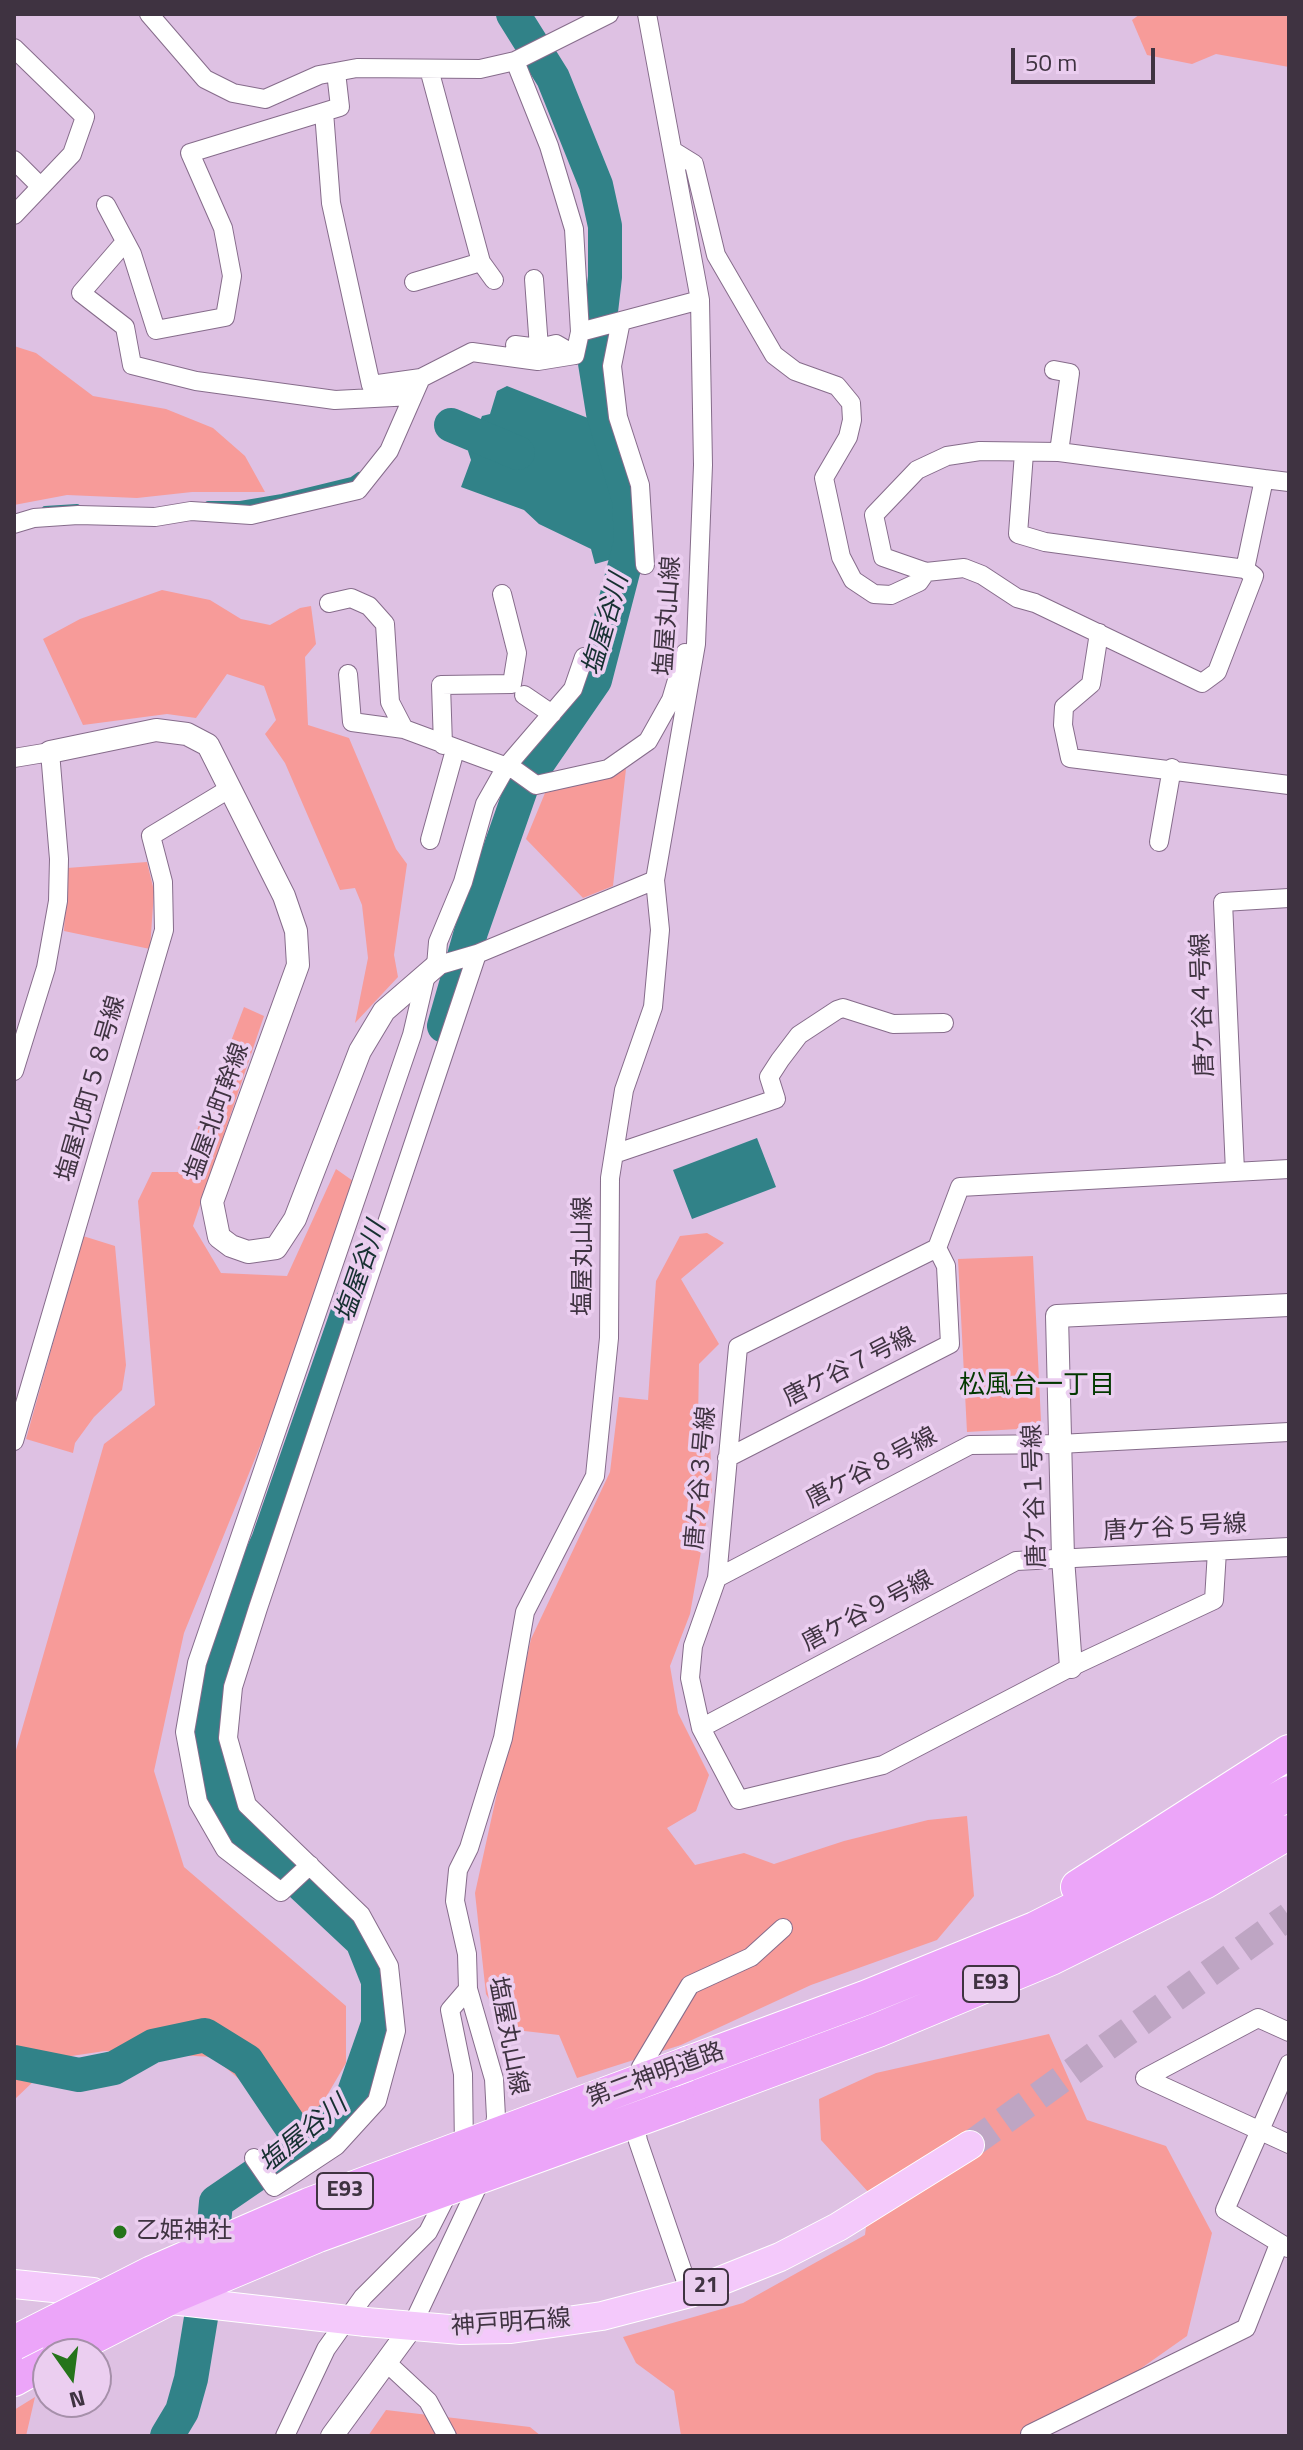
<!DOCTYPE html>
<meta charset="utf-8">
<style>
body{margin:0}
#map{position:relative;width:1303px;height:2450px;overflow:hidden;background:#dec1e3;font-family:"Titillium Web",sans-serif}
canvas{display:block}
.frame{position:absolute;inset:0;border:16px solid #3f3341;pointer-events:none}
.north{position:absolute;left:32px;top:2338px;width:80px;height:80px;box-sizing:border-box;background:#ebcef0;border:2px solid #a690aa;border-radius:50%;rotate:166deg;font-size:22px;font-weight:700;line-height:32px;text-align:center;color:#3f3341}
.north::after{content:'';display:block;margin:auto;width:28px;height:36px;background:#25741b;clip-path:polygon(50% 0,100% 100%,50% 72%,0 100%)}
.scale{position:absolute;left:1011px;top:48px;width:144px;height:36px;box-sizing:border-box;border:4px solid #3f3341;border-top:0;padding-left:10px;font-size:24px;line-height:28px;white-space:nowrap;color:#3f3341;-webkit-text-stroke:6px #ebcef0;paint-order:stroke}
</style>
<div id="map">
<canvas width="1303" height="2450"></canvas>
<div class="frame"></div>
<div class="north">N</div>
<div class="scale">50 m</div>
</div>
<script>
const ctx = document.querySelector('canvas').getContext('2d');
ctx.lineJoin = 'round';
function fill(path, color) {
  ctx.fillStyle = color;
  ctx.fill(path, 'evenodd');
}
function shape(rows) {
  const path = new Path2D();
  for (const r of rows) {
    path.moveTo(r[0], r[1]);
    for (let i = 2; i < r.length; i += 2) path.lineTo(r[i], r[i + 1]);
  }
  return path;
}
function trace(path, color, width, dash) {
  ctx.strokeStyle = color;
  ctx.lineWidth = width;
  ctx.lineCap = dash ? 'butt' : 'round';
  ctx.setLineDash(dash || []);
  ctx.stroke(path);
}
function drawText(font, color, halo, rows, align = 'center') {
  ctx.font = font + ' "Titillium Web","Noto Sans JP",sans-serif';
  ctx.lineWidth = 7;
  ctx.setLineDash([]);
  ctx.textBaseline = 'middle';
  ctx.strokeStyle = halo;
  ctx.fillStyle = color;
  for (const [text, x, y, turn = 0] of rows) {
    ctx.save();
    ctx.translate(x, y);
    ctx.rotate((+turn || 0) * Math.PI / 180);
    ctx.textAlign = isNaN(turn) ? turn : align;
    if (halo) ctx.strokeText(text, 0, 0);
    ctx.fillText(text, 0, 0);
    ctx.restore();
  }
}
fill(shape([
 [1140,14,1289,14,1289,67,1216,54,1192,64,1147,55,1132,20],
 [14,346,36,353,93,396,166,409,213,428,245,456,265,492,192,492,137,498,67,495,14,505],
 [162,590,210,600,241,619,270,625,300,608,311,606,316,644,305,657,308,725,349,738,396,849,407,864,394,955,398,977,355,1023,368,958,362,905,355,888,340,890,285,763,265,734,276,720,264,686,227,674,196,718,167,714,83,725,43,639,80,619],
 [626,769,613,886,583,898,526,839,545,793,602,779],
 [147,862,154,891,150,949,64,931,67,868],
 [244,1007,264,1016,193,1226,221,1273,287,1276,336,1169,356,1183,265,1434,184,1633,154,1771,184,1867,346,2006,346,2063,315,2116,282,2135,252,2090,213,2057,105,2051,58,2058,14,2100,14,1757,104,1444,155,1405,138,1201,152,1172,181,1172],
 [707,1233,724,1243,681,1279,719,1344,699,1364,698,1422,710,1441,712,1489,690,1614,670,1666,678,1713,709,1775,696,1811,667,1828,695,1865,744,1853,774,1864,844,1841,928,1820,967,1816,974,1896,937,1940,811,1985,681,2045,577,2078,559,2035,507,2029,486,1994,475,1893,531,1639,610,1472,619,1397,648,1400,656,1281,680,1236],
 [83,1236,115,1246,126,1365,122,1390,94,1417,75,1443,73,1453,26,1439],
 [1033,1256,1041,1421,1035,1428,967,1432,958,1259],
 [1049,2034,1087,2120,1166,2146,1212,2233,1187,2336,1045,2436,681,2436,674,2391,636,2363,623,2337,743,2303,865,2235,870,2194,821,2140,819,2099,876,2073],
 [35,2397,26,2436,14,2436,14,2410],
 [386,2410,530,2427,541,2436,368,2436]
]), '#f79b99');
fill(shape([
 [507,386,593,420,619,509,616,558,595,564,591,549,539,524,524,510,461,487,471,460,468,451,482,416,490,414,497,391],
 [757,1138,776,1187,692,1219,673,1170]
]), '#318288');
trace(shape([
 [208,504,240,504,282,497,352,480,359,475],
 [45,509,77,507]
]), '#318288', 6);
trace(shape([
 [451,425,518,453],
 [444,1026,471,932,522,786,595,680,631,541,629,500,603,413,595,363,605,277,605,226,596,185,553,78,513,14],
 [14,2062,79,2075,114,2068,153,2046,205,2035,247,2061,302,2143],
 [167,2436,182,2411,191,2379,211,2257,216,2202,302,2143,351,2101,378,2024,378,1981,362,1941,234,1821,215,1784,204,1742,205,1707,218,1653,268,1541,351,1303]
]), '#318288', 34);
trace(shape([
 [970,2145,1289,1916]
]), '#bea5c3', 28, [28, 14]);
const minor = shape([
 [149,14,205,79,233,93,265,99,319,75,357,68,480,69,515,61,609,14],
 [14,48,85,117,72,154,14,215],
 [515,61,549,146,574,229,580,332],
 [324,112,331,203,371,385,421,378,472,352,538,361,575,355,580,332,700,300],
 [673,151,694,164,716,255,774,355,795,371,837,386,851,403,852,420,848,437,824,478,841,557,853,580,874,594,891,595,919,582,926,572,883,557,874,515,917,470,947,456,980,451,1059,452,1264,479,1245,569,1254,576,1217,672,1202,683,1035,603,1017,598,982,575,964,568,926,572],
 [14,160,41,187],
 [106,205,132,254,156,330,225,317,232,276,223,228,190,153,340,107,336,72],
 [125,242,81,293,125,327,132,365,196,381,335,400,413,396],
 [481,262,494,280],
 [534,279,539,348],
 [414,282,481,262,429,69],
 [621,321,612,366,618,417,640,485,645,565],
 [515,345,539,348,556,344,575,355],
 [1054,370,1070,373,1059,452],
 [1024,453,1018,534,1045,542,1245,569],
 [1264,479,1289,482],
 [14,524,34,518,78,515,155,517,191,511,251,515,358,490,389,451,421,378],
 [329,603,351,598,369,606,385,624,390,702,404,729,515,770,536,785,608,769,648,741,671,700,685,653],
 [1099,633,1091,684,1064,707,1063,725,1070,758,1289,785],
 [584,657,573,689,506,767,485,804,463,882,438,942,436,966,477,954,655,880],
 [348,674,352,722,404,729],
 [524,695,552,714],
 [443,745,441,685,512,684,517,653,502,594],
 [14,758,50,752,59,859,58,901,46,968,14,1071],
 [430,840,455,750],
 [1159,842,1172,768],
 [614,1154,776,1099,769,1077,780,1060,799,1035,837,1010,843,1008,893,1024,944,1023],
 [1235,1171,1223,902,1289,898],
 [14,1441,164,930,163,882,151,836,229,789],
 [727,1458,950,1344,946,1266,937,1248],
 [1217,1551,1214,1600,1071,1667,883,1765,739,1800,701,1728,690,1678,693,1646,717,1578,738,1347,937,1248,960,1187,1289,1169],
 [717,1578,970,1445,1059,1444,1289,1432],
 [701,1728,1016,1561,1289,1547],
 [310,1865,281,1892,225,1849,198,1802,185,1732,197,1663,412,1035,426,975],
 [1289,2032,1258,2018,1145,2078,1289,2144],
 [637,2083,641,2067,690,1985,751,1957,783,1928],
 [633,2112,638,2141,690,2293],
 [493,2139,496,2117,494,2079,468,1989,467,1954,455,1901,458,1870,469,1848,503,1738,525,1612,595,1476,609,1338,610,1178,624,1090,653,1007,660,930,655,880,696,644,703,465,700,300,647,14],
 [464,2150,463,2074,450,2010,468,1989],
 [254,2158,274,2187,336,2146,377,2101,396,2031,389,1966,361,1915,247,1805,228,1738,233,1687,258,1608,477,954],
 [1288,2248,1225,2210,1289,2064],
 [411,2328,483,2175],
 [386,2362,428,2401,447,2436],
 [1030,2434,1246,2328,1279,2244],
 [285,2436,326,2349,363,2297,428,2232,450,2189]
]);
const tertiary = shape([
 [50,752,156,730,187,734,208,745,284,896,296,931,298,965,212,1202,219,1237,231,1246,248,1252,276,1248,295,1219,360,1051,384,1011,436,966],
 [1071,1667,1063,1558,1057,1316,1289,1305],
 [332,2436,411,2328]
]);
const primary = shape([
 [14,2284,93,2292],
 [366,2322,461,2330,511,2329,602,2316,690,2293,780,2257,838,2227,970,2145]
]);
const motorway = shape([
 [1078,1887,1289,1752],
 [687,2064,865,1998,1035,1929,1186,1853,1289,1793],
 [679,2104,878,2030,1051,1958,1204,1882,1289,1832],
 [14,2379,48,2360]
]);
trace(minor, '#866c8b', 20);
trace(tertiary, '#866c8b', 24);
trace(primary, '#fff', 30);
trace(motorway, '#fff', 36);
trace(minor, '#fff', 18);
trace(tertiary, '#fff', 22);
trace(primary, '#f4c9fb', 28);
trace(motorway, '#eca5f9', 34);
const primaryBridge = shape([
 [162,2299,366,2322]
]);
const motorwayBridge = shape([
 [14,2343,152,2273,309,2205,687,2064],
 [59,2354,173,2296,318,2235,679,2104]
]);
trace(primaryBridge, '#fff', 30, []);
trace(motorwayBridge, '#fff', 36, []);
trace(primaryBridge, '#f4c9fb', 28);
trace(motorwayBridge, '#eca5f9', 34);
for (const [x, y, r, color] of [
 [120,2232,8,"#25741b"]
]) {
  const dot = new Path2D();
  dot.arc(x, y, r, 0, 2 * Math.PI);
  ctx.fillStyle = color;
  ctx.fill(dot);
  trace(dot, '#ebcef0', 3);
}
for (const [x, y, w] of [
 [991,1984,56],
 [345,2191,56],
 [706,2287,44]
]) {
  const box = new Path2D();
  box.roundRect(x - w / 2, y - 18, w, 36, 6);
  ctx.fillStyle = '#ebcef0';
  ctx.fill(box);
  trace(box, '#3f3341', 2);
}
drawText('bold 22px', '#3f3341', null, [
 ["E93",991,1984],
 ["E93",345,2191],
 ["21",706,2287]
]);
drawText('24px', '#3f3341', '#ebcef0', [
 ["塩屋丸山線",669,616,-86],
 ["唐ケ谷４号線",1204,1005,-92],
 ["塩屋北町５８号線",92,1089,-74],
 ["塩屋北町幹線",218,1112,-70],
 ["塩屋丸山線",584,1256,-90],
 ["唐ケ谷７号線",850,1368,-27],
 ["唐ケ谷８号線",872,1469,-28],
 ["唐ケ谷３号線",702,1478,-85],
 ["唐ケ谷１号線",1036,1496,-92],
 ["唐ケ谷５号線",1175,1529,-3],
 ["唐ケ谷９号線",868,1612,-28],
 ["塩屋丸山線",507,2036,79],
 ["第二神明道路",656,2076,-20],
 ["神戸明石線",511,2324,-4]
]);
drawText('24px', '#3f3341', '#ebcef0', [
 ["乙姫神社",136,2232]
], 'left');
drawText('italic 26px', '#163031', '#ebcef0', [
 ["塩屋谷川",607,625,-74],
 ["塩屋谷川",362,1272,-71],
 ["塩屋谷川",304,2135,-39]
]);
drawText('26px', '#033800', '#ebcef0', [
 ["松風台一丁目",1037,1387]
]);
</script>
